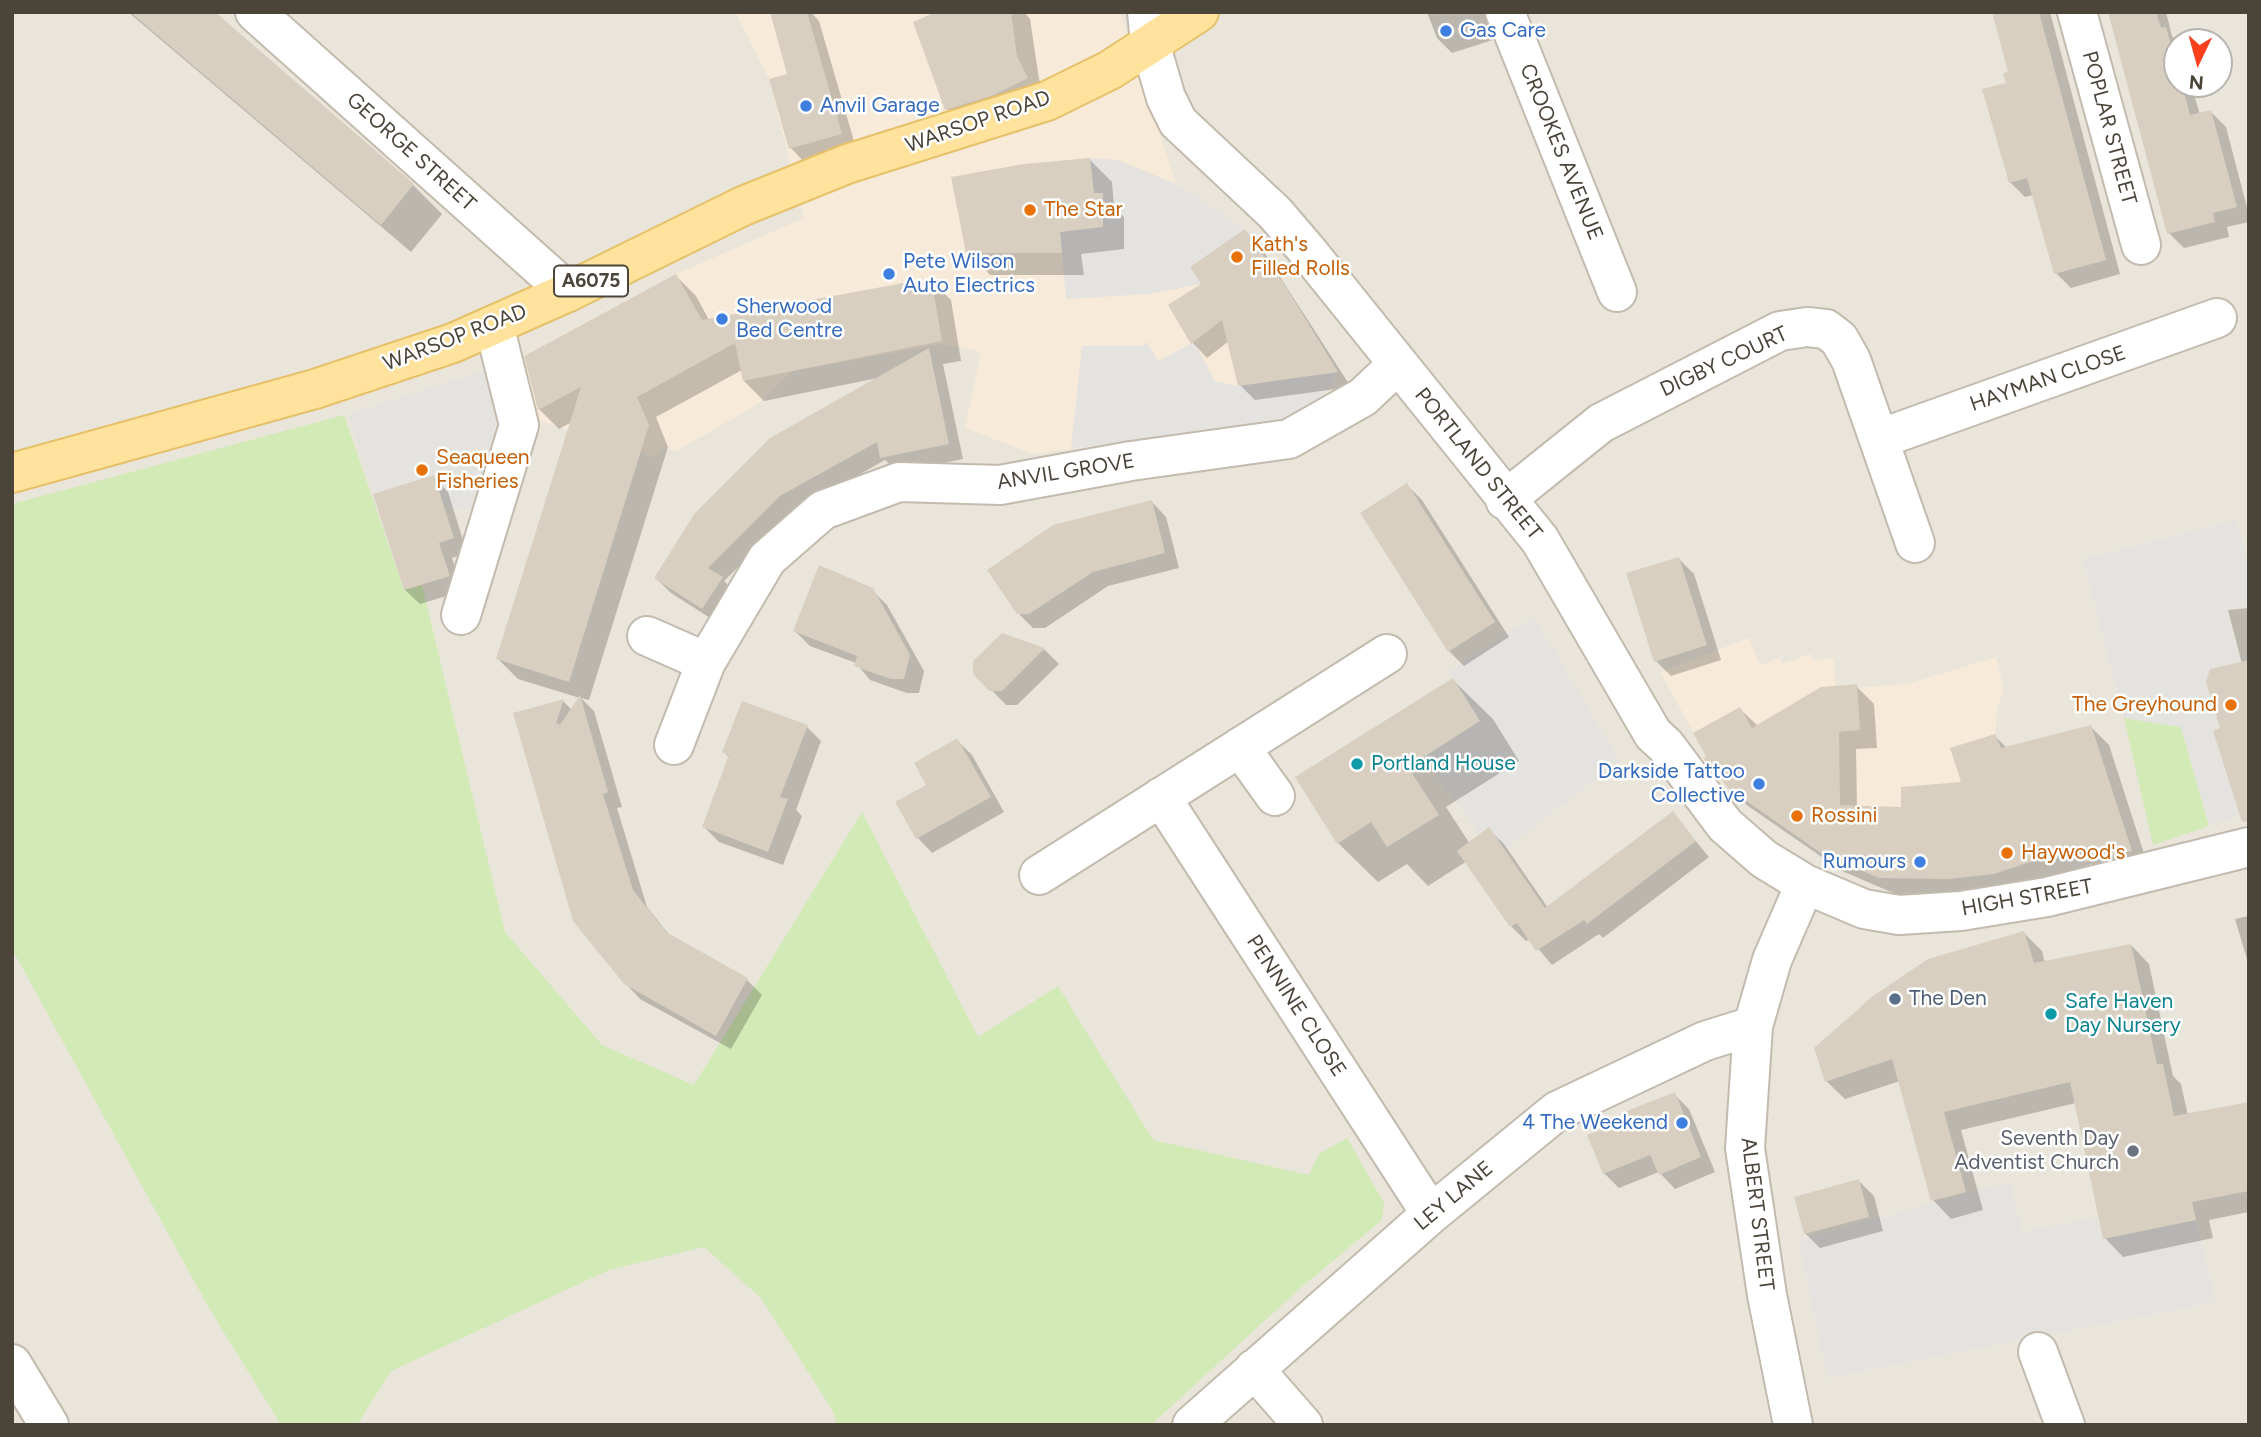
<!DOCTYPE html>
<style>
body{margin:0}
#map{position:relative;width:2261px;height:1437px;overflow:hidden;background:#f6f3ec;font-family:Figtree,sans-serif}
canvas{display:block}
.frame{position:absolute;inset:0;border:14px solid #4b4439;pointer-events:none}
.north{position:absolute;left:2163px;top:28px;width:70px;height:70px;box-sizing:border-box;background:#fff;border:2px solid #b7b4b0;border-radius:50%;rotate:185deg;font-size:19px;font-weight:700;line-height:28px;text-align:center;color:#4b4439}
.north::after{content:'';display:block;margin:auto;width:24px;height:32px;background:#fc3f1d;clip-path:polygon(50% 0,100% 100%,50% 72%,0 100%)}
</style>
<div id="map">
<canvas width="2261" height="1437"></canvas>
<div class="frame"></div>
<div class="north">N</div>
</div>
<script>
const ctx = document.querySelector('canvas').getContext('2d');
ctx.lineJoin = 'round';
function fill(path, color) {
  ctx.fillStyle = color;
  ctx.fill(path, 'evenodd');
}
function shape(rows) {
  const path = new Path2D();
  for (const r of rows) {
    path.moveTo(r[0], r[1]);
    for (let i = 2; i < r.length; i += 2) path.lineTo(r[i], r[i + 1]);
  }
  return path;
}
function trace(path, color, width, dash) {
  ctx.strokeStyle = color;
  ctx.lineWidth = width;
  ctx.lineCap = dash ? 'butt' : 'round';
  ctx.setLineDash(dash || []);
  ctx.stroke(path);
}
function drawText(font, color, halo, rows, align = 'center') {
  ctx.font = font + ' Figtree,sans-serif';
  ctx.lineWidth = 5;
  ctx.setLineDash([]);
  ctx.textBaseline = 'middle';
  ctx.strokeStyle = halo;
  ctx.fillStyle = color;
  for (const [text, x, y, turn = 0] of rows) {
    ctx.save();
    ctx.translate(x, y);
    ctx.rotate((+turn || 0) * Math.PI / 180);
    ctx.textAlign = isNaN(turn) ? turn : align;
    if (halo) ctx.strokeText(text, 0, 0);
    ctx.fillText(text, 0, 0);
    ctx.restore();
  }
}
fill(shape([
 [12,12,2249,12,2249,1425,12,1425],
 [2177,42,2219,42,2219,84,2177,84]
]), '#eae5da');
fill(shape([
 [735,12,1120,12,1176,184,1245,229,1338,372,1330,388,1265,424,1033,454,965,428,981,352,943,344,793,371,757,405,676,451,662,447,656,457,534,419,515,360,676,274,804,218,769,79],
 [1749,638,1760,665,1780,658,1782,664,1811,654,1813,660,1834,658,1835,685,1857,684,1857,688,1907,684,1996,657,2004,690,1997,709,1995,734,2014,785,1994,874,1944,879,1887,878,1856,868,1810,845,1728,788,1700,761,1706,755,1660,672]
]), '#f7ead8');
fill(shape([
 [344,415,404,590,422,585,505,932,602,1045,694,1085,862,812,978,1037,1058,986,1153,1140,1309,1175,1319,1154,1347,1138,1384,1203,1382,1220,1297,1291,1151,1425,837,1425,833,1411,761,1298,704,1247,609,1270,391,1371,357,1425,281,1425,209,1308,12,949,12,504],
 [2124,718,2181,727,2209,826,2153,845]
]), '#d2eab5');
fill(shape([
 [1090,158,1118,160,1176,184,1245,229,1191,267,1201,284,1149,294,1066,299,1060,232,1102,193,1094,193],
 [1147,342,1158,361,1194,342,1215,381,1238,386,1338,372,1330,388,1301,412,1265,424,1071,449,1082,346,1141,346],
 [487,370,500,411,470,510,443,504,433,475,373,494,348,414],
 [2236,520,2249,563,2249,606,2226,609,2240,662,2210,669,2206,682,2220,728,2213,731,2240,816,2209,826,2181,727,2124,718,2083,559],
 [1534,617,1619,761,1504,850,1480,834,1423,758,1480,721,1448,672],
 [2010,1182,2022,1232,2098,1217,2104,1239,2196,1220,2216,1302,1827,1378,1799,1240]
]), '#e5e3e0');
fill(shape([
 [128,12,212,12,413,185,442,214,411,252],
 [782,12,811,12,819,21,856,148,805,163,791,148,789,75],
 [940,12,1024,12,1030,19,1039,79,1049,100,969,131,947,109],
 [1427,12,1490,12,1499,38,1452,53,1437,38],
 [1994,12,2050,12,2120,274,2071,288,2056,273,2033,195,2025,197,2010,182,2010,73],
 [2109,12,2166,12,2172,36,2179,42,2177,84,2191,84,2200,115,2211,112,2226,127,2249,215,2249,222,2227,227,2229,237,2184,248,2169,233],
 [1090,160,1112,182,1114,207,1124,217,1124,249,1081,254,1084,275,990,275,968,252],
 [1245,231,1260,246,1351,387,1255,400,1240,385,1229,341,1207,358,1193,343,1170,305,1203,284],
 [676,276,696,296,709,320,931,280,951,300,961,361,943,364,963,459,897,472,885,460,795,511,724,581,736,593,718,623,671,593,656,578,878,378,764,401,744,381,742,370,656,417,668,447,589,700,581,698,594,711,622,807,617,808,647,907,670,936,747,980,762,995,731,1049,640,999,625,983,515,714,563,701,572,710,580,698,518,679,498,659,572,422,559,429,539,409,526,356],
 [433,477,448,492,467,553,452,558,463,591,420,604,405,590],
 [1407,485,1422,500,1509,637,1464,666,1449,651],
 [1152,502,1166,517,1179,568,1108,586,1045,628,1033,628,1018,613],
 [1679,559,1694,574,1721,660,1671,676,1656,661],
 [872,590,887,605,924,671,919,693,907,693,870,680,856,663,810,646,795,631],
 [2249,608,2249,822,2242,816,2222,729,2242,664,2228,610],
 [1003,635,1045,650,1059,664,1017,705,1006,705,975,673],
 [1453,680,1493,719,1519,761,1446,807,1470,844,1489,830,1504,844,1548,908,1673,814,1709,857,1603,938,1599,934,1552,965,1530,939,1526,941,1511,926,1467,861,1428,886,1407,864,1378,882,1338,843],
 [1856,686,1874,704,1877,748,1856,749,1857,807,1902,809,1963,783,1995,736,2007,748,2091,727,2109,745,2149,869,2105,879,2091,864,2013,891,1967,896,1898,895,1842,871,1748,806,1729,787,1740,709,1758,726],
 [807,727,821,741,796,810,802,816,783,865,719,842,704,827,730,758,724,752],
 [957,740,972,755,1004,812,932,853,918,838,897,803,928,785],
 [2249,916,2249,966,2235,919],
 [2024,933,2042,951,2045,963,2131,945,2149,964,2173,1076,2181,1084,2188,1116,2249,1104,2249,1212,2209,1220,2213,1238,2123,1257,2105,1238,2076,1103,1961,1130,1983,1210,1951,1219,1933,1200,1900,1081,1845,1099,1826,1081],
 [1674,1094,1689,1109,1715,1172,1675,1189,1659,1172,1619,1188,1604,1173,1632,1119],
 [1859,1181,1874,1196,1883,1231,1820,1248,1805,1233]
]), '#0003');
fill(shape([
 [130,12,215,12,414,184,381,225],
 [770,12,807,12,842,134,789,149,769,79,787,74],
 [936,12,1011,12,1017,56,1028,78,994,95,945,110,913,22],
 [1992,12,2039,12,2106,260,2054,274,2027,178,2009,183,1982,89,2006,83,2003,73,2008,72],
 [2108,12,2156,12,2161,28,2166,27,2177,67,2177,84,2182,84,2190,115,2211,110,2237,207,2213,213,2215,222,2167,234],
 [1090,158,1094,193,1103,193,1103,227,1060,232,1062,253,966,253,951,177,1024,164],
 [1245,229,1286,287,1338,372,1238,386,1222,320,1191,344,1168,305,1201,284,1190,267],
 [676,274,702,320,931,278,942,341,743,381,735,343,637,397,649,425,569,682,496,659,581,387,538,410,524,356],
 [929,348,949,444,880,458,877,442,780,496,708,568,723,577,702,609,654,578,695,513,770,438],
 [434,475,454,538,439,543,450,576,404,590,373,494],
 [1407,483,1495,622,1448,652,1360,513],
 [1152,500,1165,553,1093,572,1029,614,1017,614,987,570,1053,525],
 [1679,557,1707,645,1654,662,1626,573],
 [819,565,873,588,910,655,904,679,891,679,854,666,857,656,793,631],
 [1002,633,1045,648,1002,691,989,691,973,674,973,661],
 [2249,660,2249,821,2242,822,2213,731,2220,728,2206,682,2210,669],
 [1453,678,1480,721,1408,767,1439,815,1387,847,1371,822,1337,844,1295,777],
 [1857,684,1860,730,1839,732,1840,805,1901,807,1901,787,1961,782,1950,748,1995,734,2001,748,2091,725,2132,851,2085,862,2080,845,1994,874,1948,879,1879,878,1822,854,1728,788,1703,758,1706,756,1693,733,1740,707,1752,728,1821,687],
 [580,695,608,792,603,794,633,890,666,932,748,978,716,1036,624,984,573,921,513,713,564,699,556,723,560,725],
 [742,701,808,725,780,797,788,799,768,852,702,827,729,755,722,752],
 [957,738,991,797,916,839,895,802,926,785,914,763],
 [1673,811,1696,841,1587,924,1584,920,1536,951,1517,923,1510,927,1457,851,1489,827,1545,908],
 [2024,931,2034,963,2131,944,2157,1064,2163,1064,2174,1116,2249,1102,2249,1191,2192,1202,2196,1220,2103,1239,2070,1082,1944,1112,1966,1192,1931,1201,1892,1059,1825,1082,1814,1048,1873,996,1928,959],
 [1675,1092,1701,1157,1659,1175,1650,1155,1603,1174,1587,1135,1630,1118,1627,1111],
 [1859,1179,1869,1217,1804,1234,1794,1197]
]), '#d8cfc1');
const minor = shape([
 [255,12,568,292],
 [1147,12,1150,43,1166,98,1178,122,1275,213,1305,248,1540,540,1653,734,1666,746,1725,825,1764,859,1805,884,1864,909,1899,915,1961,911,2047,897,2249,847],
 [1505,12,1617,292],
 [2077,12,2141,245],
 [1879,439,2217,318],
 [1505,500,1601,423,1780,331,1807,327,1826,329,1839,339,1851,360,1915,543],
 [461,615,519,425,494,325],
 [647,636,706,662],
 [674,745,706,662,767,559,823,510,899,482,1000,485,1131,461,1289,439,1363,397,1398,364],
 [1240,747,1275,796],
 [1161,797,1431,1214],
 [1039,875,1387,654],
 [2038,1352,2065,1425],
 [12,1364,49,1425],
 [1254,1369,1303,1425],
 [1192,1425,1431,1214,1557,1111,1705,1041,1753,1026],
 [1793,1425,1767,1295,1745,1148,1753,1026,1772,960,1805,884]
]);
const major = shape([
 [12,473,315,389,453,343,568,292,743,206,847,164,1047,101,1110,70,1199,12]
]);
trace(minor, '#c2bbae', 42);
trace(major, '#e6c16a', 42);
trace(minor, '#fff', 38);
trace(major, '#ffe39c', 38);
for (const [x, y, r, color] of [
 [1446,31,7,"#3f7fe0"],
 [806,106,7,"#3f7fe0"],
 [1030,210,7,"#e8710a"],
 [1237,257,7,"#e8710a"],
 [889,274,7,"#3f7fe0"],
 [722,319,7,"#3f7fe0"],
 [422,470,7,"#e8710a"],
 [2231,705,7,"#e8710a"],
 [1357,764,7,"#0f9aa8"],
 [1759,784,7,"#3f7fe0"],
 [1797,816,7,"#e8710a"],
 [2007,853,7,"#e8710a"],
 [1920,862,7,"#3f7fe0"],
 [1895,999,7,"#5c6f8a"],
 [2051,1014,7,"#0f9aa8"],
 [1682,1123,7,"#3f7fe0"],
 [2133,1151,7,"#6b7280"]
]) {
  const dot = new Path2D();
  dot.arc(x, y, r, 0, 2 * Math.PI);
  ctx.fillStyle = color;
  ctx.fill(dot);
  trace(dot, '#fff', 2.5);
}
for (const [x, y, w] of [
 [591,281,74]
]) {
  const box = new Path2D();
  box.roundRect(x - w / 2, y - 15.5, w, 31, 5);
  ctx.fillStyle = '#fff';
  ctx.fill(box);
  trace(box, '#4b4439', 2);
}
drawText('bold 19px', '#4b4439', null, [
 ["A6075",591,281]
]);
drawText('21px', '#366cbe', '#fff', [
 ["Gas Care",1460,31],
 ["Anvil Garage",820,106],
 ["Pete Wilson",903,262],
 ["Auto Electrics",903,286],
 ["Sherwood",736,307],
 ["Bed Centre",736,331],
 ["Darkside Tattoo",1745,772,"right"],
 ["Collective",1745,796,"right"],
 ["Rumours",1906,862,"right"],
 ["4 The Weekend",1668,1123,"right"]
], 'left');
drawText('21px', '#4b4439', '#fff', [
 ["WARSOP ROAD",978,122,-19],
 ["POPLAR STREET",2109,128,75],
 ["GEORGE STREET",411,152,42],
 ["CROOKES AVENUE",1561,152,68],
 ["WARSOP ROAD",455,338,-21],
 ["DIGBY COURT",1724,362,-25],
 ["HAYMAN CLOSE",2048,379,-19],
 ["PORTLAND STREET",1478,464,51],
 ["ANVIL GROVE",1066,472,-9],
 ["HIGH STREET",2027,898,-10],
 ["PENNINE CLOSE",1296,1006,57],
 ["LEY LANE",1454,1196,-40],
 ["ALBERT STREET",1757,1214,83]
]);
drawText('21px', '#c56008', '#fff', [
 ["The Star",1044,210],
 ["Kath's",1251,245],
 ["Filled Rolls",1251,269],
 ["Seaqueen",436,458],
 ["Fisheries",436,482],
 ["The Greyhound",2217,705,"right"],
 ["Rossini",1811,816],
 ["Haywood's",2021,853]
], 'left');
drawText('21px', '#0d838f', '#fff', [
 ["Portland House",1371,764],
 ["Safe Haven",2065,1002],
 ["Day Nursery",2065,1026]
], 'left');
drawText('21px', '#4e5e75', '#fff', [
 ["The Den",1909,999]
], 'left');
drawText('21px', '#5b616d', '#fff', [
 ["Seventh Day",2119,1139],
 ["Adventist Church",2119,1163]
], 'right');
</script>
